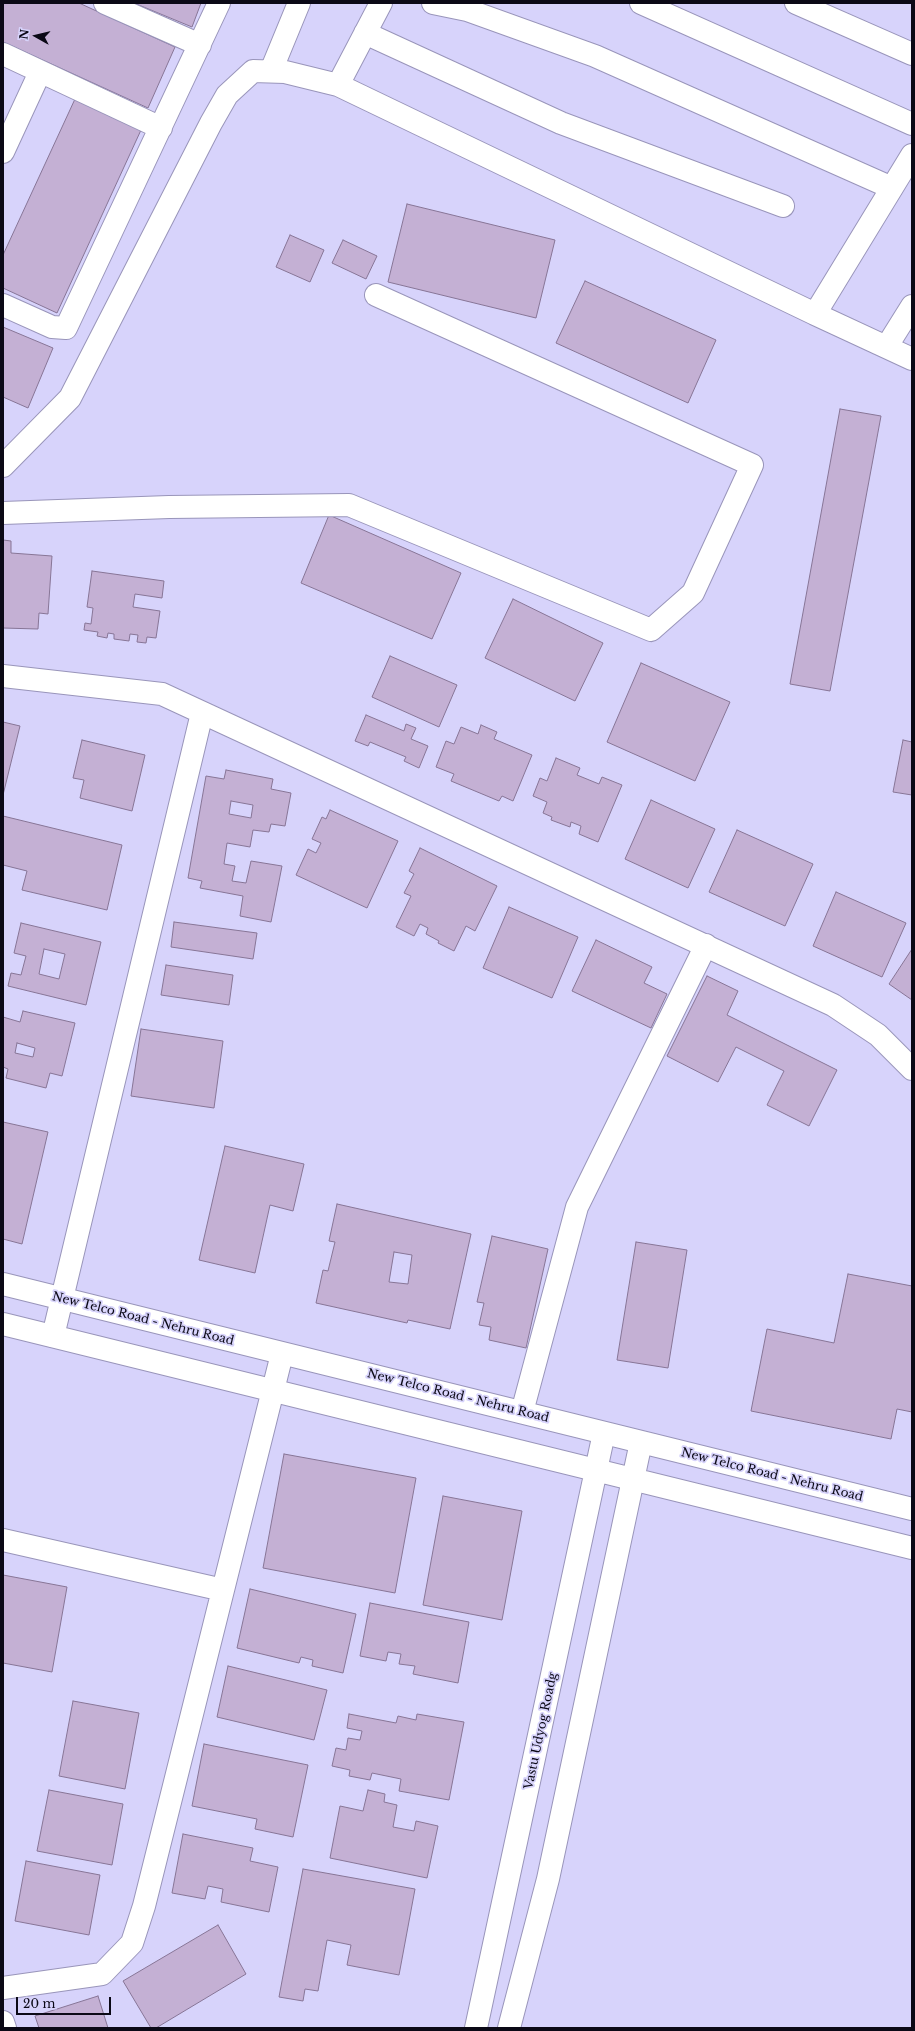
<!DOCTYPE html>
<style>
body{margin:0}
#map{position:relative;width:915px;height:2031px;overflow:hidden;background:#d7d3fb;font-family:"Libre Baskerville",serif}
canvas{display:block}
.frame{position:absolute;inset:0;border:4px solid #0b0916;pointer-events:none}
.north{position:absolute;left:16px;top:16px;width:40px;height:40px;-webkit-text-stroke:3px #d7d3fb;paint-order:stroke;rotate:278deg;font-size:11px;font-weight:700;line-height:16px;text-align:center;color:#0b0916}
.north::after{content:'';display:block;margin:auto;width:14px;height:18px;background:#0b0916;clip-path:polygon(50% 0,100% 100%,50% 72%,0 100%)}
.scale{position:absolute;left:16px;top:1997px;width:95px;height:18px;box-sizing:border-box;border:2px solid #0b0916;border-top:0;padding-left:5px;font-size:12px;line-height:14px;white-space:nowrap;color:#0b0916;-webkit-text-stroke:3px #d7d3fb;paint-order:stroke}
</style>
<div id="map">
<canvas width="915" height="2031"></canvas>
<div class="frame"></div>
<div class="north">N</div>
<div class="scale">20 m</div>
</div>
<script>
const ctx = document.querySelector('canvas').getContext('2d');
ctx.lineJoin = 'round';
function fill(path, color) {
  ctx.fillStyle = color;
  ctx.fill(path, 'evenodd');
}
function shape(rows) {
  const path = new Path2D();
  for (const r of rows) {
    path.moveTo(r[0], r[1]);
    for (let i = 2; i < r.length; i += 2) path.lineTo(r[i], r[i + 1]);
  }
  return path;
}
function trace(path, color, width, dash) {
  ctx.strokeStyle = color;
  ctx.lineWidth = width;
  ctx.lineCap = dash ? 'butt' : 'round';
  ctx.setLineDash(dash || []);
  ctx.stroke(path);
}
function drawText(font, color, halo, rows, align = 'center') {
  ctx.font = font + ' "Libre Baskerville",serif';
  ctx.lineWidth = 3.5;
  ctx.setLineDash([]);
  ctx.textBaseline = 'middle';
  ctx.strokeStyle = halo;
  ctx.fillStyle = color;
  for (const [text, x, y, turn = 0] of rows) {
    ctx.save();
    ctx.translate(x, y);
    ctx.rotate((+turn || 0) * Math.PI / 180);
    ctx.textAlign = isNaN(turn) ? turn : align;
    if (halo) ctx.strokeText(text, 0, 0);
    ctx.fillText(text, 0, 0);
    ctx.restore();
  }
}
const building = shape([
 [3,3,79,3,175,47,148,108,3,42,3,3],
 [134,3,201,3,192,27,134,3],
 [75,99,141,130,57,313,3,288,3,255,75,99],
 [407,204,555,240,536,318,388,282,407,204],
 [290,235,324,250,310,282,276,267,290,235],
 [343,240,377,256,366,279,332,263,343,240],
 [585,281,716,340,688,403,556,343,585,281],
 [3,327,53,348,28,408,3,397,3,327],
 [840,409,881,416,830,691,790,684,840,409],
 [329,515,461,573,432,639,301,583,329,515],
 [3,540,11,541,11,553,52,556,48,614,39,613,38,629,3,628,3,540],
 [92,571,164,581,162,598,135,594,133,607,160,611,156,638,147,637,146,643,137,642,138,635,130,634,129,641,114,639,114,634,108,633,107,638,97,636,98,632,84,630,85,623,91,624,93,608,87,607,92,571],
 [513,599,603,643,575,701,485,658,513,599],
 [390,656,457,685,439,727,372,697,390,656],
 [641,663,730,702,695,781,607,742,641,663],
 [366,715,404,731,406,724,416,728,411,739,428,746,419,768,404,761,406,757,370,742,368,746,355,741,366,715],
 [3,722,20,726,3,795,3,722],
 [481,725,497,732,494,739,532,755,513,801,502,796,499,801,451,781,454,774,436,767,446,741,454,744,461,727,478,734,481,725],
 [82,740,145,755,132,811,80,798,84,780,73,778,82,740],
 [903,740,912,742,912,795,893,792,903,740],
 [556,758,580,768,577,775,599,784,602,777,622,785,598,842,579,834,581,826,571,822,570,827,551,820,552,817,543,813,547,802,533,796,540,778,547,781,556,758],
 [226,770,273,779,271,789,291,793,285,826,271,824,269,832,253,830,250,847,227,843,224,864,235,866,232,881,246,883,251,861,282,866,271,922,240,916,243,896,200,888,202,881,188,878,206,776,224,779,226,770],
 [231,801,253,805,251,818,229,814,231,801],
 [651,800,715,829,688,888,625,859,651,800],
 [330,810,398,841,367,908,296,875,308,849,316,853,321,843,312,839,322,817,326,819,330,810],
 [3,816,122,845,107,910,22,890,27,871,3,865,3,816],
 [737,830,813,864,785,926,709,892,737,830],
 [420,848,497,886,475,931,466,926,454,951,438,943,439,941,426,934,428,928,420,924,414,936,396,927,411,896,404,893,414,874,409,871,420,848],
 [836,892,906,923,882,977,813,946,836,892],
 [509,907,578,937,552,998,483,968,509,907],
 [174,922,257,933,253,959,171,947,174,922],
 [21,923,101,942,86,1005,8,986,11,973,21,975,26,956,14,953,21,923],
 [44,949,65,954,59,979,39,974,44,949],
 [596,940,652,967,644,983,667,994,651,1028,572,991,596,940],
 [912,949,912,1000,889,984,912,949],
 [166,965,233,975,229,1005,161,995,166,965],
 [707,976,738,991,727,1015,837,1070,809,1126,767,1105,784,1071,736,1047,718,1082,667,1056,707,976],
 [23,1011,75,1023,62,1076,50,1073,46,1088,6,1078,8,1069,3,1067,3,1017,20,1022,23,1011],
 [17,1043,35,1048,33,1057,15,1053,17,1043],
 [141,1029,223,1041,214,1108,131,1096,141,1029],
 [3,1122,48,1132,22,1244,3,1239,3,1122],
 [225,1146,304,1164,293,1211,270,1205,255,1273,199,1260,225,1146],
 [337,1204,471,1234,450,1329,408,1320,407,1323,316,1303,323,1270,328,1271,335,1242,329,1241,337,1204],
 [394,1252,412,1255,408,1284,389,1282,394,1252],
 [492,1236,548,1249,526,1348,489,1340,491,1327,479,1325,484,1303,477,1302,492,1236],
 [636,1242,687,1250,668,1368,617,1360,636,1242],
 [848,1274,912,1286,912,1412,897,1409,891,1439,751,1411,767,1329,834,1343,848,1274],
 [284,1454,416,1478,395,1593,263,1568,284,1454],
 [443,1496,522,1511,502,1620,423,1605,443,1496],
 [3,1575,67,1587,52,1672,3,1663,3,1575],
 [250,1589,356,1614,343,1673,312,1666,313,1660,301,1657,299,1663,237,1648,250,1589],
 [370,1603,469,1622,458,1683,413,1674,415,1666,399,1664,401,1654,388,1652,386,1661,360,1656,370,1603],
 [228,1666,327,1690,314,1740,217,1717,228,1666],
 [73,1701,139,1713,125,1789,59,1776,73,1701],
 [349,1714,396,1723,398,1716,416,1720,417,1714,464,1722,449,1800,399,1791,401,1779,372,1773,370,1780,349,1776,350,1770,332,1766,336,1748,346,1750,348,1738,360,1740,362,1731,347,1728,349,1714],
 [204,1744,308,1765,293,1837,255,1829,257,1819,192,1806,204,1744],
 [49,1790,123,1804,112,1865,37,1851,49,1790],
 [368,1790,385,1794,384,1802,397,1805,393,1827,414,1831,416,1821,438,1826,427,1878,330,1858,340,1806,363,1811,368,1790],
 [183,1834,253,1848,250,1861,278,1867,269,1912,221,1902,223,1889,208,1886,205,1899,172,1893,183,1834],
 [26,1861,100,1875,89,1935,15,1921,26,1861],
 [303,1869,415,1889,399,1975,347,1965,351,1945,327,1940,318,1991,305,1989,303,2001,279,1997,303,1869],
 [218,1925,246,1974,156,2028,151,2028,123,1981,218,1925],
 [98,1996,108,2028,39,2028,35,2016,98,1996]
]);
fill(building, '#c4b0d4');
trace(building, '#877596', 1);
const street = shape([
 [105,3,200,45],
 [433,3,467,10,595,56,892,188],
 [641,3,912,124],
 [796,3,912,54],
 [365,33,561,123,783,206],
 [3,54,161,128],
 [271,71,299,3],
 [338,85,381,3],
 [3,152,40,72],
 [3,305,52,327,66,328,219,3],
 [815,314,912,359],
 [887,346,912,306],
 [3,466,70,398,211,123,227,95,253,71,285,72,338,85,815,314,912,155],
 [3,513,169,507,349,505,651,630,693,593,752,465,376,295],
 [3,676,162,694,833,1005,878,1035,912,1069],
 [53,1336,202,713],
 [522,1412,577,1207,706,945],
 [3,1540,223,1590],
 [3,1988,102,1974,132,1943,144,1906,282,1354],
 [3,2022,5,2028]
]);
const secondary = shape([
 [3,1284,912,1509],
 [3,1324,912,1548],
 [476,2028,604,1433],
 [509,2028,548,1879,641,1442]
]);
trace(street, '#9995ba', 24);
trace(secondary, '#9995ba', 24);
trace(street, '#fff', 22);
trace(secondary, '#fff', 22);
drawText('12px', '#0b0916', '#d7d3fb', [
 ["New Telco Road - Nehru Road",143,1319,14],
 ["New Telco Road - Nehru Road",458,1396,14],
 ["New Telco Road - Nehru Road",772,1475,14],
 ["Vastu Udyog Roadg",541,1731,-78]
]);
</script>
